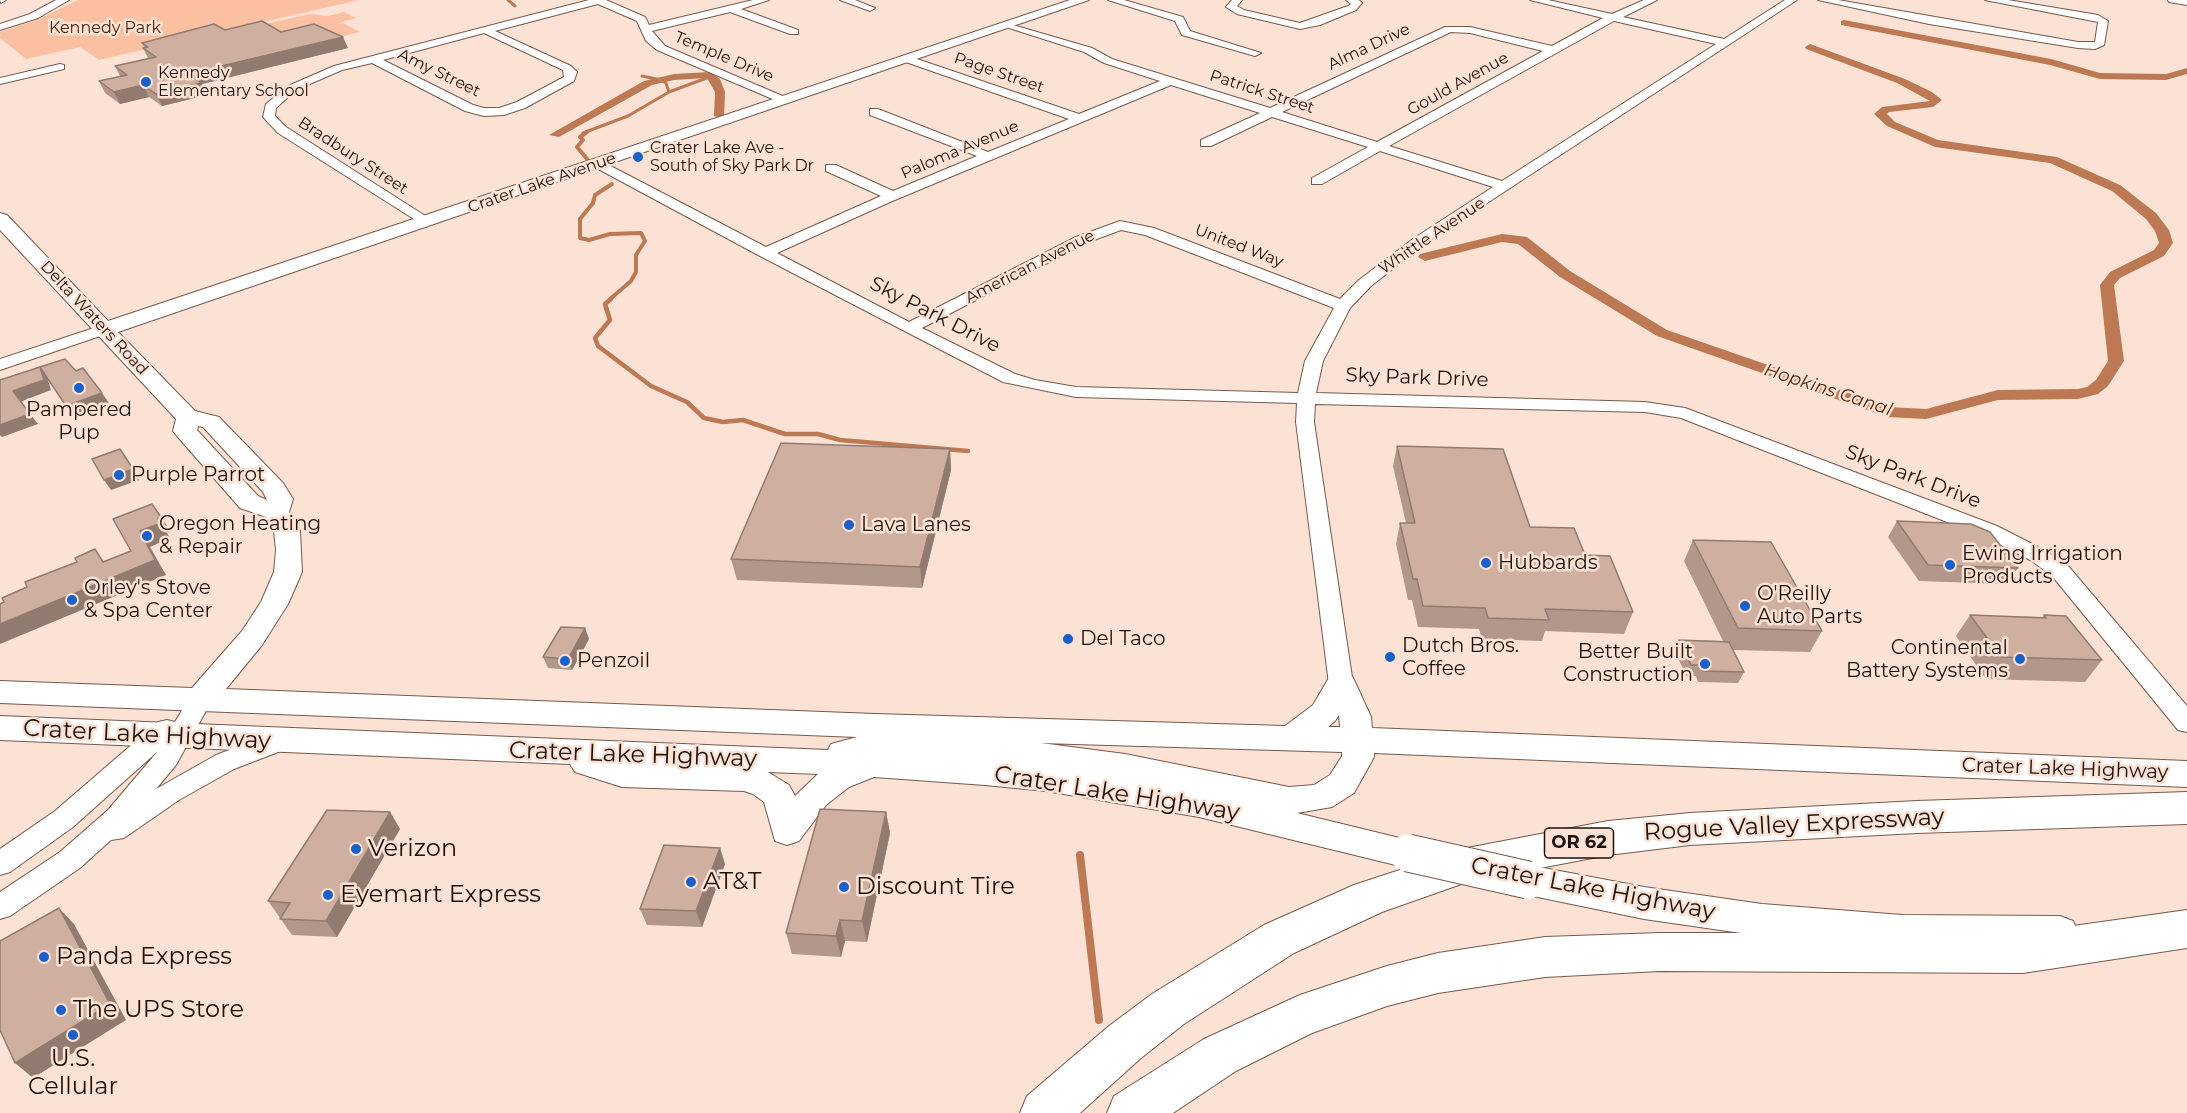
<!DOCTYPE html>
<style>
body{margin:0}
canvas{display:block;background:#fce2d4}
</style>
<canvas width="2187" height="1113"></canvas>
<script>
const ctx = document.querySelector('canvas').getContext('2d');
ctx.lineJoin = 'round';
function fill(path, color) {
  ctx.fillStyle = color;
  ctx.fill(path, 'evenodd');
}
function shape(rows) {
  const path = new Path2D();
  for (const r of rows) {
    path.moveTo(r[0], r[1]);
    for (let i = 2; i < r.length; i += 2) path.lineTo(r[i], r[i + 1]);
  }
  return path;
}
function trace(path, color, width, dash) {
  ctx.strokeStyle = color;
  ctx.lineWidth = width;
  ctx.lineCap = dash ? 'butt' : 'round';
  ctx.setLineDash(dash || []);
  ctx.stroke(path);
}
function drawText(font, color, halo, rows, align = 'center') {
  ctx.font = font + ' Montserrat,sans-serif';
  ctx.lineWidth = 5;
  ctx.setLineDash([]);
  ctx.textBaseline = 'middle';
  ctx.strokeStyle = halo;
  ctx.fillStyle = color;
  for (const [text, x, y, turn = 0] of rows) {
    ctx.save();
    ctx.translate(x, y);
    ctx.rotate((+turn || 0) * Math.PI / 180);
    ctx.textAlign = isNaN(turn) ? turn : align;
    if (halo) ctx.strokeText(text, 0, 0);
    ctx.fillText(text, 0, 0);
    ctx.restore();
  }
}
fill(shape([
 [78,0,359,0,99,60,80,47,26,59,0,38,0,32,37,20],
 [344,12,356,18,341,22,360,32,326,40,220,34,310,14,328,16]
]), '#fac0a1');
trace(shape([
 [508,0,515,6],
 [669,92,712,76],
 [583,133,628,116,669,92,666,83,661,80,642,76]
]), '#bc7954', 3);
trace(shape([
 [587,132,580,137,583,140,577,147,588,160],
 [609,300,631,281,636,272,636,255,645,241,641,233,610,234,589,240,580,238,580,219,593,203,595,195,612,184]
]), '#bc7954', 4);
trace(shape([
 [611,299,605,304,610,320,595,338,598,346,651,386,687,402,704,418,723,422,743,420,785,434,818,434,840,440,968,451]
]), '#bc7954', 4.5);
trace(shape([
 [1080,855,1099,1020]
]), '#bc7954', 8);
fill(shape([
 [1844,20,2051,59,2100,73,2166,74,2187,68,2187,74,2166,80,2100,79,2050,65,1841,25,1841,21,1844,20],
 [1810,44,1905,79,1932,92,1942,100,1933,107,1889,112,1887,114,1895,122,1938,140,2057,157,2120,185,2156,213,2169,230,2173,243,2164,256,2120,278,2114,285,2124,361,2108,386,2098,394,2078,399,1998,400,1926,419,1887,417,1657,336,1560,277,1518,244,1502,242,1425,261,1418,257,1420,254,1502,234,1527,237,1570,271,1667,330,1889,407,1926,409,1998,390,2078,389,2087,387,2096,380,2108,361,2100,285,2110,272,2154,250,2159,243,2155,231,2146,219,2112,191,2050,163,1935,147,1887,126,1874,114,1882,107,1930,101,1897,83,1806,49,1805,47,1810,44],
 [710,72,720,79,725,92,724,118,714,116,715,92,707,78,674,80,652,85,559,137,549,135,644,81,674,74,710,72]
]), '#bc7954');
const minor = shape([
 [0,0,6,0,1,3,0,0],
 [56,0,69,0,38,18,0,30,0,24,30,14,56,0],
 [589,0,606,0,645,17,649,25,753,0,769,0,741,9,798,30,798,34,790,34,730,12,652,31,665,46,792,100,782,103,657,50,646,41,637,21,598,4,495,31,571,66,577,72,574,81,525,108,504,115,484,116,465,111,372,63,342,70,296,90,276,108,275,116,286,127,430,219,432,222,425,226,278,133,263,117,266,104,288,86,334,66,589,0],
 [484,33,563,70,564,77,517,102,499,108,484,108,473,105,383,60,484,33],
 [840,0,855,0,875,8,870,11,840,0],
 [1108,0,1124,0,1183,17,1190,31,1261,53,1255,56,1182,35,1175,21,1108,0],
 [1232,0,1242,0,1237,6,1244,10,1300,23,1348,6,1351,4,1346,0,1359,0,1362,3,1356,10,1320,25,1300,29,1237,14,1226,7,1232,0],
 [1530,0,1548,0,1612,14,1644,0,1657,0,1623,17,1724,39,1785,0,1797,0,1423,245,1371,286,1350,308,1323,361,1316,393,1645,402,1685,408,1997,526,2046,551,2069,567,2187,706,2187,732,2178,730,2053,577,2032,561,1983,536,1681,418,1645,412,1315,404,1314,422,1353,684,1349,690,1341,693,1333,690,1329,684,1296,422,1297,403,1076,397,1003,382,760,256,589,164,596,160,601,161,766,247,881,196,826,171,826,165,836,165,893,191,977,156,870,115,870,109,878,109,988,152,1069,119,903,61,903,57,911,57,1079,114,1160,81,1104,63,1084,52,1006,27,1006,23,1092,48,1112,59,1270,108,1445,27,1470,27,1552,46,1603,18,1530,0],
 [1614,21,1716,44,1502,181,1389,146,1614,21],
 [1451,32,1470,33,1543,51,1377,142,1282,112,1451,32],
 [1171,85,1260,113,1201,140,1201,146,1211,146,1272,117,1368,147,1312,178,1312,184,1322,184,1380,151,1493,187,1413,239,1359,280,1340,299,1154,228,1120,221,1076,237,909,322,777,253,890,202,1171,85],
 [1121,230,1145,235,1334,308,1305,361,1298,393,1076,387,1035,380,1015,374,922,328,1086,243,1121,230],
 [1818,0,1838,0,2078,42,2095,42,2098,22,1985,0,2008,0,2098,15,2108,21,2104,45,2095,49,2078,48,1929,24,1818,0],
 [2168,0,2187,0,2187,5,2169,2,2168,0],
 [60,64,64,65,64,69,0,84,0,78,60,64],
 [106,324,114,329,112,332,0,370,0,359,106,324],
 [201,689,209,692,213,698,176,765,156,789,216,755,277,732,286,735,289,742,286,749,234,769,179,800,124,838,111,840,80,868,10,916,0,919,0,892,60,852,108,810,158,751,73,827,10,872,0,875,0,849,55,811,158,722,167,720,175,722,193,692,201,689]
]);
const major = shape([
 [1070,0,1089,0,118,332,195,411,219,417,283,483,293,499,289,512,300,531,302,572,288,604,262,645,226,689,875,714,1285,726,1313,705,1330,676,1341,673,1352,676,1356,684,1371,717,1372,728,2187,761,2187,787,1374,753,1374,757,1354,793,1332,807,1297,813,1420,843,1425,853,1420,863,1408,868,1199,817,1046,791,985,785,874,777,849,787,826,805,799,841,787,845,775,841,764,802,753,794,744,791,622,787,575,772,570,764,0,740,0,716,828,750,831,744,857,737,0,703,0,681,192,688,242,631,261,602,274,572,276,550,274,531,266,517,240,508,177,436,173,431,176,419,0,230,0,213,7,215,108,321,1070,0],
 [198,426,203,427,263,492,267,500,258,496,197,430,198,426],
 [1339,715,1340,727,1328,727,1335,721,1339,715],
 [1041,743,1342,752,1342,756,1330,775,1314,785,1289,787,1125,754,1041,743],
 [768,772,818,774,795,796,789,785,768,772],
 [1528,865,1644,887,1762,904,1902,915,2060,916,2073,921,2078,932,2073,943,2060,948,1902,947,1762,936,1644,919,1528,895,1516,891,1510,880,1516,869,1528,865]
]);
const highway = shape([
 [2187,792,2187,824,1917,833,1690,845,1608,855,1467,882,1382,912,1294,953,1184,1024,1141,1058,1080,1113,1020,1113,1027,1096,1109,1026,1152,994,1264,925,1354,885,1467,848,1608,821,1690,813,1917,801,2187,792],
 [2187,910,2187,948,2023,973,1660,971,1545,977,1438,993,1387,1006,1312,1033,1236,1071,1173,1113,1107,1113,1114,1096,1204,1039,1300,995,1387,966,1438,953,1545,937,1660,933,2023,933,2187,910]
]);
trace(minor, '#755a4b', 2);
trace(major, '#755a4b', 2);
trace(highway, '#755a4b', 2);
fill(minor, '#fff');
fill(major, '#fff');
fill(highway, '#fff');
const majorBridge = shape([
 [1408,853,1528,880]
]);
trace(majorBridge, '#755a4b', 39, []);
trace(majorBridge, '#fff', 37);
fill(shape([
 [225,30,281,32,348,48,202,84,207,95,162,106,149,97,120,104,105,93,99,81,120,76,115,66,148,58,143,48,145,48,142,43],
 [1397,446,1530,527,1585,555,1633,612,1624,634,1545,631,1542,641,1482,639,1479,629,1418,627,1412,600,1408,600,1396,544,1400,523,1406,523,1393,466],
 [950,449,951,470,922,588,737,580,731,559],
 [1897,521,2018,568,2007,584,1919,581,1888,537],
 [1693,540,1822,631,1810,652,1733,650,1744,672,1738,683,1698,682,1696,676,1686,676,1675,651,1679,640,1723,641,1684,561],
 [1970,615,2043,617,2044,615,2102,660,2085,682,1986,679,1956,636],
 [585,628,589,639,572,670,548,668,543,657],
 [390,812,400,829,337,937,292,935,268,901],
 [886,812,890,833,867,942,845,941,841,957,792,954,786,933],
 [720,848,725,864,702,927,647,925,640,909]
]), '#b2978a');
fill(shape([
 [343,37,348,48,202,84,207,95,162,106,156,94,188,74],
 [143,85,149,97,120,104,114,92],
 [40,367,47,377,51,390,20,402,13,391],
 [102,393,109,403,73,416,66,406],
 [30,414,38,424,2,437,0,435,0,425],
 [120,449,139,480,111,490,104,480],
 [950,449,951,470,922,588,920,567],
 [161,517,171,532,167,533,158,518],
 [161,523,170,538,150,547,166,575,0,644,0,624,155,560,140,531],
 [585,628,589,639,572,670,568,659],
 [390,812,400,829,337,937,326,921],
 [886,812,890,833,867,942,862,921],
 [720,848,725,864,702,927,696,911],
 [59,908,74,924,126,1020,33,1078,15,1063],
 [840,920,845,941,841,957,836,936]
]), '#917b70');
const building = shape([
 [262,21,281,32,314,24,343,37,188,74,201,83,156,94,143,85,114,92,99,81,127,75,115,66,156,57,143,48,148,47,142,43,214,24,225,30,262,21],
 [65,359,76,371,83,368,102,393,66,406,40,367,65,359],
 [40,367,44,380,13,391,30,414,0,425,0,380,40,367],
 [781,443,950,449,920,567,731,559,781,443],
 [1397,446,1503,449,1530,527,1574,528,1585,555,1610,556,1633,612,1545,609,1549,620,1488,618,1485,608,1423,606,1417,579,1413,579,1400,523,1415,523,1397,446],
 [120,449,133,469,104,480,92,459,120,449],
 [152,504,161,517,158,518,161,523,140,531,155,560,0,624,0,604,4,602,2,598,27,587,25,582,77,562,75,558,95,549,103,562,131,551,113,519,152,504],
 [1897,521,1971,524,1990,532,2018,568,1928,565,1897,521],
 [1693,540,1771,542,1822,631,1738,628,1693,540],
 [1970,615,2046,618,2044,615,2066,616,2102,660,2001,657,1970,615],
 [561,627,585,628,568,659,543,657,561,627],
 [1679,640,1729,642,1744,672,1703,671,1701,665,1691,665,1679,640],
 [820,809,886,812,862,921,840,920,836,936,786,933,820,809],
 [327,810,390,812,326,921,280,919,290,903,268,901,327,810],
 [664,845,720,848,696,911,640,909,664,845],
 [59,908,110,1004,15,1063,0,1030,0,941,59,908]
]);
fill(building, '#cfb0a0');
trace(building, '#917b70', 1.5);
for (const [x, y, r, color] of [
 [146,82,6,"#1960cb"],
 [638,157,6,"#1960cb"],
 [79,388,6,"#1960cb"],
 [119,475,6,"#1960cb"],
 [849,525,6,"#1960cb"],
 [147,536,6,"#1960cb"],
 [1486,563,6,"#1960cb"],
 [1950,565,6,"#1960cb"],
 [72,600,6,"#1960cb"],
 [1745,606,6,"#1960cb"],
 [1068,639,6,"#1960cb"],
 [1390,657,6,"#1960cb"],
 [2020,659,6,"#1960cb"],
 [565,661,6,"#1960cb"],
 [1705,664,6,"#1960cb"],
 [356,849,6,"#1960cb"],
 [691,882,6,"#1960cb"],
 [844,887,6,"#1960cb"],
 [328,895,6,"#1960cb"],
 [44,957,6,"#1960cb"],
 [61,1010,6,"#1960cb"],
 [73,1035,6,"#1960cb"]
]) {
  const dot = new Path2D();
  dot.arc(x, y, r, 0, 2 * Math.PI);
  ctx.fillStyle = color;
  ctx.fill(dot);
  trace(dot, '#fce2d4', 2);
}
drawText('16px', '#502406', '#fce2d4', [
 ["Kennedy Park",105,28]
]);
drawText('16px', '#1c110b', '#fce2d4', [
 ["Alma Drive",1369,47,-25],
 ["Temple Drive",724,57,23],
 ["Amy Street",439,73,26],
 ["Page Street",999,73,19],
 ["Gould Avenue",1458,84,-29],
 ["Patrick Street",1262,92,18],
 ["Paloma Avenue",960,150,-23],
 ["Bradbury Street",353,156,33],
 ["Crater Lake Avenue",542,183,-19],
 ["Whittle Avenue",1432,236,-34],
 ["United Way",1239,246,21],
 ["American Avenue",1030,267,-27],
 ["Delta Waters Road",94,318,47]
]);
drawText('16px', '#1c110b', '#fce2d4', [
 ["Kennedy",158,73],
 ["Elementary School",158,91],
 ["Crater Lake Ave -",650,148],
 ["South of Sky Park Dr",650,166]
], 'left');
drawText('italic 18px', '#53260a', '#fce2d4', [
 ["Hopkins Canal",1828,390,18]
]);
for (const [x, y, w] of [
 [1579,843,69]
]) {
  const box = new Path2D();
  box.roundRect(x - w / 2, y - 15, w, 30, 4.5);
  ctx.fillStyle = '#fce2d4';
  ctx.fill(box);
  trace(box, '#1c110b', 1.5);
}
drawText('bold 18px', '#1c110b', null, [
 ["OR 62",1579,843]
]);
drawText('20px', '#1c110b', '#fce2d4', [
 ["Sky Park Drive",935,315,27],
 ["Sky Park Drive",1417,378,2],
 ["Sky Park Drive",1913,477,21],
 ["Crater Lake Highway",2065,769,2]
]);
drawText('20px', '#1c110b', '#fce2d4', [
 ["Pampered",79,410,"center"],
 ["Pup",79,433,"center"],
 ["Purple Parrot",131,475],
 ["Oregon Heating",159,524],
 ["& Repair",159,547],
 ["Lava Lanes",861,525],
 ["Ewing Irrigation",1962,554],
 ["Products",1962,577],
 ["Hubbards",1498,563],
 ["Orley's Stove",84,588],
 ["& Spa Center",84,611],
 ["O'Reilly",1757,594],
 ["Auto Parts",1757,617],
 ["Del Taco",1080,639],
 ["Dutch Bros.",1402,646],
 ["Coffee",1402,669],
 ["Continental",2008,648,"right"],
 ["Battery Systems",2008,671,"right"],
 ["Better Built",1693,652,"right"],
 ["Construction",1693,675,"right"],
 ["Penzoil",577,661]
], 'left');
drawText('24px', '#1c110b', '#fce2d4', [
 ["Crater Lake Highway",147,735,3],
 ["Crater Lake Highway",633,755,2],
 ["Crater Lake Highway",1117,794,9],
 ["Rogue Valley Expressway",1794,825,-3],
 ["Crater Lake Highway",1593,889,11]
]);
drawText('24px', '#1c110b', '#fce2d4', [
 ["Verizon",368,849],
 ["AT&T",703,882],
 ["Discount Tire",856,887],
 ["Eyemart Express",340,895],
 ["Panda Express",56,957],
 ["The UPS Store",73,1010],
 ["U.S.",73,1059,"center"],
 ["Cellular",73,1087,"center"]
], 'left');
</script>
